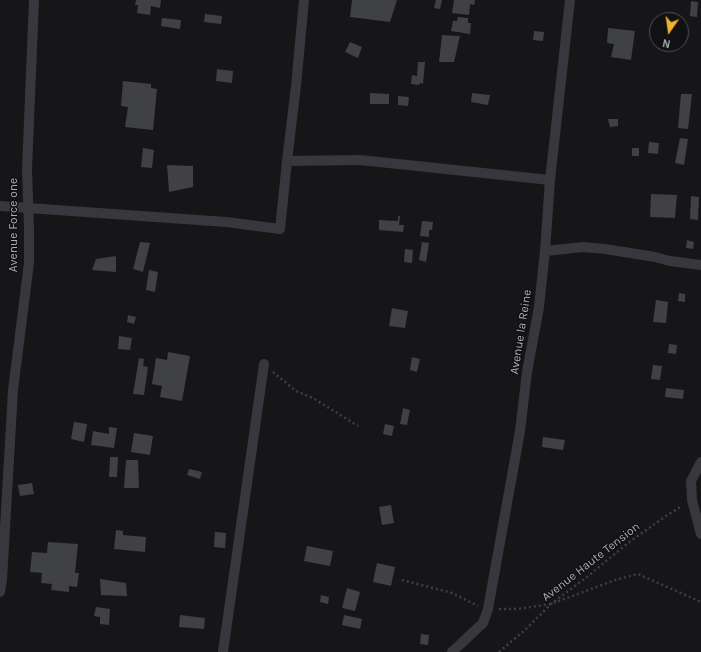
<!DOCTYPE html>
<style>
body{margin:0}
#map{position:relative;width:701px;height:652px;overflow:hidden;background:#161618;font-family:Karla,sans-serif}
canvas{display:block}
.north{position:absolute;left:649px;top:12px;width:40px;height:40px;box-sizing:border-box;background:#111113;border:1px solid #4d4f55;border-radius:50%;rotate:193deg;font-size:11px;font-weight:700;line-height:16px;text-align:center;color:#a8adb8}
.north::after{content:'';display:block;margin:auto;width:14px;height:18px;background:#f2b134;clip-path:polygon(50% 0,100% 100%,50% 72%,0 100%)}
</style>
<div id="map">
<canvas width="701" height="652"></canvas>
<div class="north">N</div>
</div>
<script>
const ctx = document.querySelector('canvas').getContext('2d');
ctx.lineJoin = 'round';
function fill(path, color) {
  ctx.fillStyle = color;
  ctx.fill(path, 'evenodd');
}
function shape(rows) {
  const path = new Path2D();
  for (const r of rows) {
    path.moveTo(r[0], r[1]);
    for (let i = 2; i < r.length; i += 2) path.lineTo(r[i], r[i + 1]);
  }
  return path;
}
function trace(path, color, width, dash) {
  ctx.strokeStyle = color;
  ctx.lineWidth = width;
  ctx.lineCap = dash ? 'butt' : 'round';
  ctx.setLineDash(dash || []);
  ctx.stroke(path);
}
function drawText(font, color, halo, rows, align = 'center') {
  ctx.font = font + ' Karla,sans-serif';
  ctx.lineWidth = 3;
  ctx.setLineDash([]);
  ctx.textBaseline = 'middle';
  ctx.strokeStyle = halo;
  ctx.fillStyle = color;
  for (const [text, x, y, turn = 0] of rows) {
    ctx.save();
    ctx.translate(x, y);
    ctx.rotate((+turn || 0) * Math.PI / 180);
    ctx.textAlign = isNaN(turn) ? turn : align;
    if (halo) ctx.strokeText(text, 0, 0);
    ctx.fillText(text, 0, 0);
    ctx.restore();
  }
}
fill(shape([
 [136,0,161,0,160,8,151,6,150,15,137,13,138,5,135,5],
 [352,0,397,0,390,22,350,17],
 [436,0,442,0,440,9,434,8],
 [454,0,475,0,474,5,470,4,469,15,452,13],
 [691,1,698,2,697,17,690,16],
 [205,14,222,16,221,24,204,22],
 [458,17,468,18,468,23,471,23,470,34,451,31,453,21,457,21],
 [162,18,181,20,180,29,161,26],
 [608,28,635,31,631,60,611,57,614,44,607,43],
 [534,31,544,32,543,41,533,40],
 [442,35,460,36,454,62,439,62],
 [350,42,362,47,358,58,345,52],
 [418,62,425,62,423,84,420,83,419,85,411,84,412,75,417,76],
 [217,69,233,71,232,83,216,81],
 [123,81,151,84,151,88,157,89,153,130,125,127,128,107,121,106],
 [370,93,389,94,389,104,370,104],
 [472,93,490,95,488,105,471,102],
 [681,94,692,94,688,129,678,128],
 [398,96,409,97,408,106,398,105],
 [608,119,618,119,618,126,610,127],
 [680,138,688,139,684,165,675,163],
 [649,142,659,143,658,154,648,153],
 [143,148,154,150,152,168,141,167],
 [632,148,639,148,639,156,632,156],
 [167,165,193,166,193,187,169,192],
 [651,194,677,195,675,218,650,217],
 [691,196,699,197,698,220,690,219],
 [398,216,400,216,399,225,404,225,403,232,379,230,379,220,398,221],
 [422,221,433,222,432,230,429,230,429,237,420,236],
 [687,240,694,242,693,249,686,248],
 [140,242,150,243,143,272,133,269],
 [422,242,429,243,426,262,419,260],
 [405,249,413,250,412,263,404,262],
 [116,256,116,272,92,270,96,259],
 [149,270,158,272,155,292,146,290],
 [679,293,685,294,685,302,678,301],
 [656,300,668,302,666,323,653,322],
 [392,308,408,311,405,328,389,326],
 [128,315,136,317,134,324,127,322],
 [119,336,132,338,130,350,118,349],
 [669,344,677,345,676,354,668,353],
 [168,352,190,356,182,401,160,397,162,386,152,384,156,358,167,360],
 [412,357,420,359,417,372,410,370],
 [139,358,144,359,143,366,148,367,144,395,133,394],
 [653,365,662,366,660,380,651,379],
 [666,388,684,390,683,399,665,397],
 [403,408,410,410,407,425,400,424],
 [74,422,87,424,84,442,71,439],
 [385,424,394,426,392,436,383,434],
 [109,427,117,428,114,448,91,445,93,431,109,434],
 [134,433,153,436,150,455,131,452],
 [543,437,565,440,563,450,542,447],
 [110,457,118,457,117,477,109,477],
 [126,460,138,460,139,488,124,488],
 [189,469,202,472,200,479,187,475],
 [32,483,34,494,20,496,18,485],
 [391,505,394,523,382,525,379,507],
 [116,530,123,531,123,535,146,537,145,552,114,549],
 [215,532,226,533,225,548,214,547],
 [48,542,78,544,75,573,79,573,77,587,69,586,69,592,51,590,52,584,41,583,42,573,30,572,32,552,47,553],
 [307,546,333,551,330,566,304,561],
 [377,563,395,567,391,586,373,582],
 [100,579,126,583,127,596,101,595],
 [347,588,360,592,355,611,342,608],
 [321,595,329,597,328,604,320,602],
 [96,607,110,609,109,625,100,624,100,617,94,616],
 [180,615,205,618,204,629,179,627],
 [344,615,362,619,360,629,342,625],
 [421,634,429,635,428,645,420,644]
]), '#404145');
trace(shape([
 [273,372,296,391,313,398,358,426],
 [402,580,452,593,478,606],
 [499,609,518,609,551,604,615,580,638,574,701,602],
 [499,652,525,630,551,604,587,577,628,543,666,516,682,506]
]), '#3d3f44', 2.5, [2, 3]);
trace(shape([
 [287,161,360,160,550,180],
 [0,206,226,222,280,229,287,161,296,86,304,0],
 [545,251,583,247,605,249,655,257,670,261,701,265],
 [701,462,691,481,692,500,701,534],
 [0,592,2,580,13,390,29,263,29,229,27,169,34,0],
 [223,652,264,364],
 [452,652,483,623,488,609,520,431,527,372,539,307,545,251,550,180,570,0]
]), '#37383d', 10);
drawText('12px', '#a8adb8', '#111113', [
 ["Avenue Force one",14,225,-90],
 ["Avenue la Reine",521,332,-81],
 ["Avenue Haute Tension",591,562,-38]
]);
</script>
